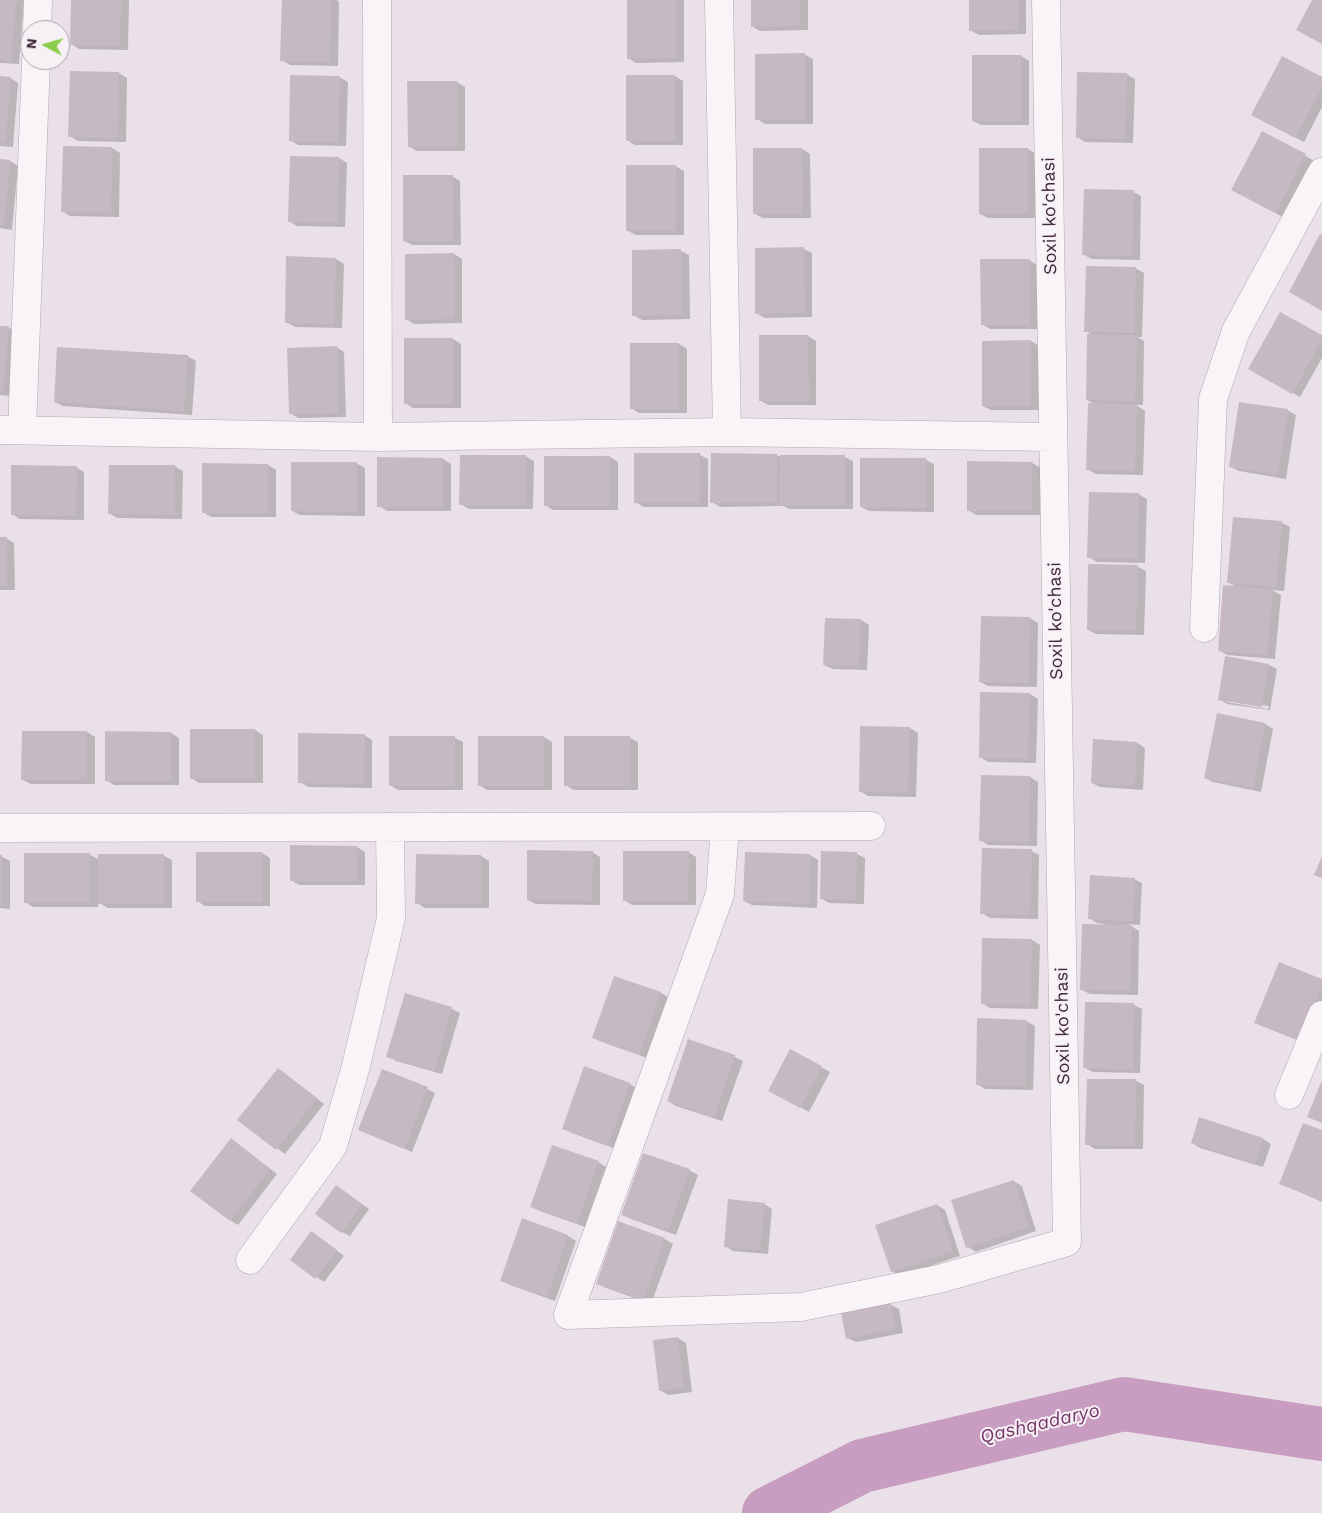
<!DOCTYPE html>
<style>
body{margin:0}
#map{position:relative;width:1322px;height:1513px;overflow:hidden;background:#eae1e8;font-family:"Work Sans",sans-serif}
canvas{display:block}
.north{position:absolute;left:20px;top:20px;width:50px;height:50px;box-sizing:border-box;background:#f7f1f6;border:1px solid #aea1ab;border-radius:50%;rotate:276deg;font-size:14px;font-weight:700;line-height:20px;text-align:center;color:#412a3b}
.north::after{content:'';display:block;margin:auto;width:18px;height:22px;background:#8acd48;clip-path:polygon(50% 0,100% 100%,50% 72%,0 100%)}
</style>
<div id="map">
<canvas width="1322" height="1513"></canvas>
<div class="north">N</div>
</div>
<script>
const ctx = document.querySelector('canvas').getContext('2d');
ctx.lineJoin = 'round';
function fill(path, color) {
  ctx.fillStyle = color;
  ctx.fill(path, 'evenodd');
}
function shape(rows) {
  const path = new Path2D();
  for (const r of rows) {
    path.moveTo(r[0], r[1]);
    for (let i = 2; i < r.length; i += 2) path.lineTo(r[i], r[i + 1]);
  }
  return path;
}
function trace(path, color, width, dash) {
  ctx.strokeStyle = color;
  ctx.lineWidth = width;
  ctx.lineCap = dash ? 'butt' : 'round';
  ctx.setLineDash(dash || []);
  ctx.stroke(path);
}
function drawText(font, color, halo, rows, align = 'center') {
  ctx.font = font + ' "Work Sans",sans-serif';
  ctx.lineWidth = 4;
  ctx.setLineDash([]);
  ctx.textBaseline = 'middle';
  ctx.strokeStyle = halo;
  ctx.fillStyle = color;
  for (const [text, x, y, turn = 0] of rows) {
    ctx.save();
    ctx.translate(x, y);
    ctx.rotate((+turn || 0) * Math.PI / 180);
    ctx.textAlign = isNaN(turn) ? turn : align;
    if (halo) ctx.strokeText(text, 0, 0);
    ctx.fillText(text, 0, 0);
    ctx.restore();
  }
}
fill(shape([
 [0,0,24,0,19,64,0,63],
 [72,0,129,0,128,50,79,49,71,44],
 [283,0,337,0,339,2,338,66,290,65,282,60],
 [628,0,684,0,684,62,636,63,628,58],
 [752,0,808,0,808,30,760,31,752,26],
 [970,0,1026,0,1026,34,979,35,970,30],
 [804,54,813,59,813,124,765,124,757,119],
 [1021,56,1029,61,1029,125,981,125,973,121],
 [119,73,127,78,126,142,78,141,70,136],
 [1126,74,1135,79,1133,143,1085,142,1077,137],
 [675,76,683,81,683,145,635,145,627,140],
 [0,77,10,78,18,83,13,147,0,146],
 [339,77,348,82,346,146,298,145,290,140],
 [1322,79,1322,107,1304,142,1253,114],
 [457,82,465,87,465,151,417,151,409,146],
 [112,148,120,153,119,217,70,216,62,211],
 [802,149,810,154,811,218,763,218,755,214],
 [1028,149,1036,154,1036,218,988,218,980,214],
 [1305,156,1313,160,1283,217,1240,194],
 [339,158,347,163,345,227,297,226,289,221],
 [0,160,10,161,18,166,12,230,0,228],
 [675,166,684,171,684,235,636,235,628,231],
 [452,176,460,181,461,245,413,245,404,241],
 [1133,192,1141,196,1140,260,1092,259,1084,255],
 [804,249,812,253,812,317,765,318,756,313],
 [681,251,689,255,690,319,642,320,633,315],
 [454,254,462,259,462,323,414,324,406,319,406,255],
 [336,259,344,264,342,328,295,327,286,322],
 [1029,260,1037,265,1038,329,990,329,982,324],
 [1135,268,1144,273,1142,337,1137,337,1144,341,1143,405,1136,405,1145,411,1143,475,1096,474,1087,469,1096,405,1087,400,1094,336,1086,331],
 [0,327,9,328,17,332,11,396,0,395],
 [760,336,808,336,816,341,816,405,768,405,760,400],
 [1322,336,1322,358,1300,397,1250,369],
 [453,339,461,344,461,408,413,408,405,403],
 [1031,341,1039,346,1039,410,991,410,983,406],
 [631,344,679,344,687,349,687,413,639,413,631,408],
 [336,347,344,352,346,417,298,418,290,413],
 [187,356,196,361,192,415,63,406,55,402],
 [1287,410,1296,415,1286,479,1239,471,1231,467],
 [700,455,708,459,708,507,644,507,635,502],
 [776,455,781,457,845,457,853,461,853,509,789,509,784,506,720,507,712,502],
 [525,456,534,461,533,509,469,509,461,504],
 [610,457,618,462,618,510,553,510,545,505],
 [443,459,451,464,451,511,387,511,379,506],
 [926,460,934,464,934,512,869,511,861,507],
 [356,463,365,468,365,516,300,515,292,511],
 [968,463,1032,463,1040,467,1040,515,976,515,968,510],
 [268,465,276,470,276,517,211,517,203,512],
 [174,466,183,471,182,519,118,518,110,514],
 [76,467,84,472,84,520,20,519,12,514],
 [1138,494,1147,499,1145,563,1097,562,1089,557],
 [1282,523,1290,527,1284,591,1272,590,1281,595,1275,659,1227,655,1219,650,1238,588,1228,582],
 [0,538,6,538,14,543,15,590,0,590],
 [1138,567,1146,571,1144,635,1096,634,1088,630],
 [1030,618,1038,623,1037,687,988,686,980,682],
 [861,620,869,625,867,670,833,669,824,665],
 [1269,665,1277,669,1270,710,1227,704,1219,699],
 [1226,700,1269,706,1268,709,1226,702],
 [982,693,1030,694,1038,699,1036,763,988,762,980,757],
 [1218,715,1265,724,1273,729,1261,792,1213,782,1205,778],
 [910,728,918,733,916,797,868,796,860,791],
 [191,730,255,730,263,735,263,783,199,783,191,778],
 [87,732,95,737,95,784,31,784,23,780],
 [107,733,171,733,179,738,179,785,114,785,106,780],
 [364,735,372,740,372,788,308,787,300,782],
 [544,737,552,742,552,790,487,790,479,785],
 [455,738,463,742,463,790,398,790,390,785],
 [630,738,638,742,638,790,574,790,565,785],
 [1137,743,1145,748,1143,790,1100,787,1092,783],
 [1030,777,1038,782,1037,846,988,845,980,840],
 [291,846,357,847,365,852,365,885,299,885,291,880],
 [1031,851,1039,855,1038,919,990,918,982,913],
 [592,852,600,857,600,905,536,904,528,900],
 [688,852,696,857,696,905,632,905,624,900],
 [262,853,270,858,270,906,205,906,197,901],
 [746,853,810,855,818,860,817,908,752,905,744,901],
 [857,854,865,858,864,904,829,903,821,898],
 [90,855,100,860,164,856,172,860,172,908,108,908,98,902,98,907,33,907,25,902],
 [0,856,10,861,10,909,0,908],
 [481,856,489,861,489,908,425,908,417,903],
 [1134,879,1142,883,1140,925,1128,924,1139,931,1138,995,1090,994,1082,990,1105,924,1097,923,1089,918],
 [1032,940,1040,945,1038,1009,990,1008,982,1003],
 [615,978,661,993,669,998,647,1058,602,1042,594,1038],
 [1322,980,1322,1011,1309,1045,1256,1023],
 [406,995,452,1009,460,1013,442,1074,396,1061,388,1056],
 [1134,1005,1142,1009,1140,1073,1093,1072,1085,1068],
 [1026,1021,1035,1026,1033,1090,985,1089,977,1084],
 [689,1041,735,1057,743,1061,722,1121,676,1106,668,1101],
 [791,1051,830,1072,809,1112,770,1091],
 [584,1068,630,1084,638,1089,616,1149,572,1133,563,1128],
 [278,1069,324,1104,285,1154,239,1120],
 [1136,1081,1144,1085,1143,1149,1095,1149,1087,1144],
 [427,1089,435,1093,412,1152,359,1130],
 [1200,1119,1263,1139,1271,1144,1263,1167,1200,1148,1192,1143],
 [1322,1131,1322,1202,1280,1183],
 [239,1145,277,1174,238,1225,230,1220],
 [598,1162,606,1167,585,1227,540,1211,531,1206],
 [689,1170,698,1175,676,1235,631,1219,623,1215],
 [1013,1181,1022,1186,1036,1231,976,1252,968,1247],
 [337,1186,369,1209,350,1236,342,1232],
 [764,1204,772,1209,768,1254,733,1251,725,1246],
 [937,1205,945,1210,960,1256,900,1276,892,1271],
 [522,1220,568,1236,576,1241,555,1301,510,1285,501,1280],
 [319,1237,344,1256,324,1282,291,1260],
 [665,1239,673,1244,651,1304,606,1288,598,1283],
 [891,1305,899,1309,903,1333,856,1342,847,1338],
 [678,1338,686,1343,692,1392,668,1395,660,1390,654,1341]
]), '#0003');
trace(shape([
 [769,1513,862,1466,1124,1404,1322,1434]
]), '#c99dc2', 54);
fill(shape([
 [0,0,16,0,11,61,0,60],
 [71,0,121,0,120,46,70,45],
 [282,0,331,0,330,62,280,61],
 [627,0,676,0,676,58,627,59],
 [751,0,800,0,800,26,751,27],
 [969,0,1019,0,1019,30,969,31],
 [1312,0,1322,0,1322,44,1296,30],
 [805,53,805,120,755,120,755,54],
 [972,55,1021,55,1021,121,972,121],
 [1282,56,1322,77,1322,87,1295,138,1251,115],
 [70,71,119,72,118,138,68,137],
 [1077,72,1127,73,1125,139,1076,138],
 [290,75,340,76,338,142,289,141],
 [626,75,675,75,675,141,626,141],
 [0,76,11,77,5,143,0,142],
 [407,81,457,81,457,147,408,147],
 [1262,131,1306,154,1275,213,1231,190],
 [63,146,112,147,111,213,61,212],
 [753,148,802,148,803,214,753,214],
 [979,148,1028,148,1028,214,979,214],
 [290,156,339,157,337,223,288,222],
 [0,159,10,160,4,226,0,225],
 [626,165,676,165,676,231,626,231],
 [403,175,453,175,453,241,403,241],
 [1084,189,1134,190,1132,256,1082,255],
 [1320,234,1322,235,1322,311,1289,292],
 [804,247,805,313,755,314,755,248],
 [681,249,682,315,632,316,632,250],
 [454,253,455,319,405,320,405,254],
 [286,256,336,258,334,324,285,323],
 [980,259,1030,259,1030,325,981,325],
 [1086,266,1136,267,1134,333,1084,332],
 [1280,312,1322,335,1322,339,1292,394,1248,369],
 [0,326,9,326,3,392,0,392],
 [1087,334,1137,335,1135,401,1086,400],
 [759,335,808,335,809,401,759,401],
 [404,338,453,338,453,404,404,404],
 [1031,340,1031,406,982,406,982,341],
 [630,343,679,343,679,409,630,409],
 [337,346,338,413,289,414,287,348],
 [57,347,188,355,184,411,54,402],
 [1239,402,1288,409,1278,475,1229,467],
 [1088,403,1137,405,1135,471,1086,470],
 [634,453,700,453,700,503,634,503],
 [711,453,777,454,777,503,710,503],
 [460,455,526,455,526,505,459,505],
 [780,455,845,455,845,505,779,505],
 [544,456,610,456,610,506,544,506],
 [377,457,443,458,443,507,377,507],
 [860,458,926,458,926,508,860,507],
 [967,461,1032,462,1032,511,967,511],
 [291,462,357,462,357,512,291,511],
 [202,463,268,464,268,513,202,513],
 [11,465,77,466,76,516,11,515],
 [109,465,175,465,175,515,108,514],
 [1089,492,1139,493,1137,559,1087,558],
 [1233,517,1282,521,1276,587,1227,583],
 [0,537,7,537,7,586,0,586],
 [1088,564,1138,565,1136,631,1087,630],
 [1223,585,1273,589,1267,655,1218,651],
 [981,616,1030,617,1029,683,979,682],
 [825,618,861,619,859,666,823,665],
 [1225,656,1269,664,1262,707,1218,700],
 [980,692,1030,693,1028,759,979,758],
 [1217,713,1265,723,1253,788,1204,778],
 [860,726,910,727,908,793,859,792],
 [190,729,255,729,255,779,190,779],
 [22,731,87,731,87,780,21,780],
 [105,731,171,732,171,781,105,781],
 [298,733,365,734,364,784,298,783],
 [389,736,455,736,455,786,389,786],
 [478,736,544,736,544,786,478,786],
 [564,736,630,736,630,786,564,786],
 [1093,739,1137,742,1135,786,1091,783],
 [981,775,1030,776,1029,842,979,841],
 [290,845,357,846,357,881,290,881],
 [982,848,1032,849,1030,915,980,914],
 [527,850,593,851,592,901,527,900],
 [623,851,689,851,688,901,623,901],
 [821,851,857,852,856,900,820,899],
 [196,852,262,852,262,902,196,902],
 [745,852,810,854,809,904,743,901],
 [24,853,90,853,90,903,24,903],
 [98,854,164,854,164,904,98,904],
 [416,854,481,855,481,904,415,904],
 [0,855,2,855,2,905,0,905],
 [1322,856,1322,878,1314,875],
 [1090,875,1135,878,1133,921,1088,919],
 [1082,924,1132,925,1130,991,1080,990],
 [982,938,1032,939,1030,1005,981,1004],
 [1279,962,1322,979,1322,986,1300,1041,1254,1023],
 [614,976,661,992,639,1055,592,1038],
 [405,993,452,1007,434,1071,386,1057],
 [1085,1002,1134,1003,1133,1070,1083,1068],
 [977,1018,1027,1020,1025,1086,976,1085],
 [688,1039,735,1055,714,1118,667,1101],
 [790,1049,822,1066,800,1108,768,1091],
 [584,1066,630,1083,608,1145,562,1129],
 [278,1068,317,1098,276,1150,237,1120],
 [382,1069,428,1087,404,1149,358,1130],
 [1087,1079,1136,1079,1135,1146,1085,1145],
 [1322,1080,1322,1123,1307,1117],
 [1199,1117,1263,1138,1255,1164,1191,1143],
 [1303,1123,1322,1130,1322,1201,1279,1184],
 [231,1138,270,1169,230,1221,190,1191],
 [552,1145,599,1161,577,1223,530,1207],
 [643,1153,690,1169,668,1231,621,1215],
 [1014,1180,1029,1227,966,1248,951,1200],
 [336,1185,362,1204,341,1233,315,1214],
 [728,1199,765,1203,760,1250,724,1247],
 [937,1204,953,1251,891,1272,875,1225],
 [522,1218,568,1235,547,1297,500,1281],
 [618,1221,665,1238,643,1300,596,1284],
 [311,1231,337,1250,315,1279,290,1260],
 [891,1303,896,1329,846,1339,841,1313],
 [678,1337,684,1387,659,1391,653,1340]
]), '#c7b9c3');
const minor = shape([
 [377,0,378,437],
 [719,0,727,432],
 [37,30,38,0],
 [0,430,378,437,727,432,1053,437],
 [22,430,36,60],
 [1204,628,1213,399,1236,331,1322,172],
 [725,827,720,894,568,1315,801,1307,939,1279,1067,1242,1046,0],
 [0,828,871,826],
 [1289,1095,1322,1015],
 [250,1260,333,1146,356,1066,391,918,390,827]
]);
trace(minor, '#b4a6b1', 29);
trace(minor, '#f8f4f7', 28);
drawText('18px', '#412a3b', '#f7f1f6', [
 ["Soxil ko'chasi",1050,216,-91],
 ["Soxil ko'chasi",1056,621,-91],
 ["Soxil ko'chasi",1063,1026,-91]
]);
drawText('italic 19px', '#753467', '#f7f1f6', [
 ["Qashqadaryo",1040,1424,-13]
]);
</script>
